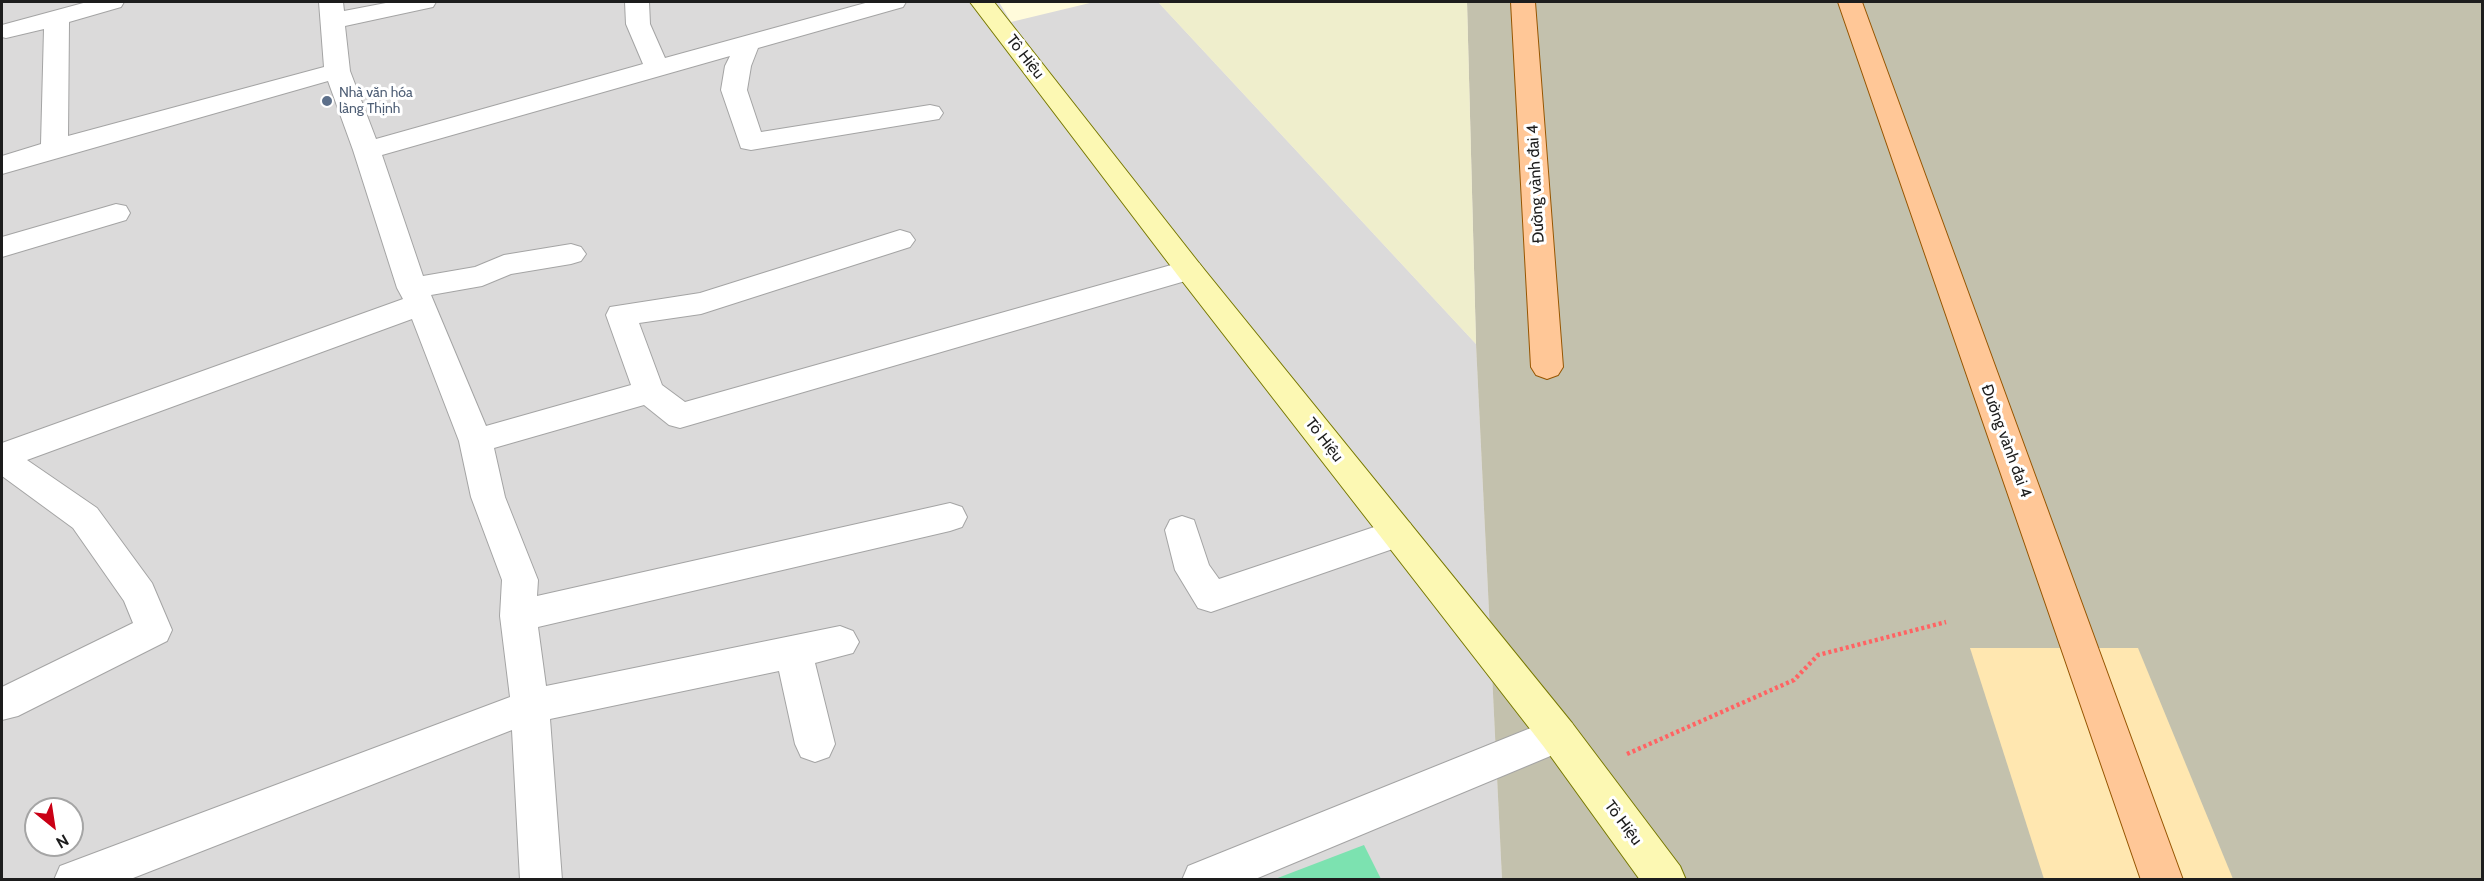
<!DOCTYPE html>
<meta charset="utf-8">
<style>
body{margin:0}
#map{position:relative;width:2484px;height:881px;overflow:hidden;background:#efe9e2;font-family:Cabin,sans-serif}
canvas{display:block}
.frame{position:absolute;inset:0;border:3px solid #1d1d1d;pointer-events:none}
.north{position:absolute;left:24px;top:797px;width:60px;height:60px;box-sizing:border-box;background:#fff;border:2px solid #a5a5a5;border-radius:50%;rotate:150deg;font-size:16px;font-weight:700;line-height:24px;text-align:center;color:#1d1d1d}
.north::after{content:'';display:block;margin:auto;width:21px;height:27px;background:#ca0015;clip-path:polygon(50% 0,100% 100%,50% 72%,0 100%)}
</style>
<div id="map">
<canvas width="2484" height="881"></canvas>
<div class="frame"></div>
<div class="north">N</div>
</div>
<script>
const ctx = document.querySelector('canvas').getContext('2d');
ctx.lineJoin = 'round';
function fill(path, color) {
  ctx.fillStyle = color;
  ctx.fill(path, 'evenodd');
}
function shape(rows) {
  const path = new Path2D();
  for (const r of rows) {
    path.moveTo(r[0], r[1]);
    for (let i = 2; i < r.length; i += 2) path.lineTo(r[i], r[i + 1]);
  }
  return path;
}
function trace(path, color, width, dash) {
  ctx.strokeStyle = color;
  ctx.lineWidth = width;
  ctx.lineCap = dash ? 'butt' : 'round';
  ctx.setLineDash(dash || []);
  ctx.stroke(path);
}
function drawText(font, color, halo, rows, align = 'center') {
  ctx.font = font + ' Cabin,sans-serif';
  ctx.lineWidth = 6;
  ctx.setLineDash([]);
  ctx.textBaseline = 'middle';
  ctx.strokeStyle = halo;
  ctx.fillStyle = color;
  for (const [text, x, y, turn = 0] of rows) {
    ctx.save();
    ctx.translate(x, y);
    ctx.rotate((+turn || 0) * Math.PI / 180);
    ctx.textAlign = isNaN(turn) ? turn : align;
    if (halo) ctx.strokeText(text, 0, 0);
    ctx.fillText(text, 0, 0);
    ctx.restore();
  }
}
fill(shape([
 [2,2,1158,2,1476,344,1502,879,2,880],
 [36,809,72,809,72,845,36,845]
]), '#dbdada');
fill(shape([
 [999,2,1094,2,1011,22]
]), '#fffbdb');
fill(shape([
 [1467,2,2482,2,2482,879,1502,879,1476,344]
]), '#c3c1ad');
fill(shape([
 [1158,2,1467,2,1476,344]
]), '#efeecc');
fill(shape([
 [1970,648,2138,648,2233,879,2044,879]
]), '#ffe7b0');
fill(shape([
 [1364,845,1381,879,1275,879]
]), '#7ce2b0');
const street = shape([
 [87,2,124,2,121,7,69,22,68,136,324,67,319,2,343,2,344,11,391,2,436,2,433,7,345,26,350,71,376,139,643,64,626,24,625,2,649,2,650,24,665,58,869,2,906,2,903,7,758,48,751,66,747,90,761,132,930,105,939,107,943,113,939,119,751,150,741,148,721,90,725,66,730,56,382,155,423,276,475,267,504,255,571,244,581,247,586,254,581,261,571,264,511,274,482,286,431,295,486,426,631,385,606,315,610,307,700,293,900,230,910,233,915,240,910,247,701,314,639,323,662,385,685,402,1189,260,1199,263,1204,270,1199,277,680,428,669,425,644,405,494,448,505,497,538,580,537,596,950,503,962,507,967,517,962,527,950,531,538,627,546,686,840,626,853,631,859,642,853,653,815,663,835,744,829,757,815,762,801,757,795,744,779,671,550,719,562,880,520,880,512,730,128,880,54,880,60,866,510,697,500,616,502,580,471,497,459,441,412,319,27,460,97,508,152,583,172,630,167,641,18,716,2,720,2,687,133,623,124,601,73,528,2,476,2,443,403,299,397,288,353,150,328,81,2,174,2,156,41,144,44,29,6,38,2,37,2,25,87,2],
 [116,204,126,206,130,213,126,220,2,257,2,237,116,204],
 [1182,516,1194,520,1209,565,1219,579,1398,519,1410,523,1415,533,1410,543,1211,612,1198,608,1175,570,1165,530,1170,520,1182,516],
 [1558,717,1572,723,1577,735,1572,747,1253,880,1182,880,1188,866,1558,717]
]);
const secondary = shape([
 [970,2,994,2,1199,263,1572,723,1680,866,1686,880,1640,880,1544,747,1179,277,970,2]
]);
const primary = shape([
 [1511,2,1535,2,1563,367,1558,375,1547,379,1536,375,1531,367,1511,2],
 [1838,2,1862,2,2183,880,2141,880,1838,2]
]);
trace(street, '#a4a4a4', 2);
trace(secondary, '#777800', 2);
trace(primary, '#965500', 2);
trace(shape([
 [1627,754,1794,680,1818,655,1946,622]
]), '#ff6363', 4.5, [3, 3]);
fill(street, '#fff');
fill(secondary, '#fcf8b3');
fill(primary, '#ffc797');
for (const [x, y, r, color] of [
 [327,101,6,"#5c6f8a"]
]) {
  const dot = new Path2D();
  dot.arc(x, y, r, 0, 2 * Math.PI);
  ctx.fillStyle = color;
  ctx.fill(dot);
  trace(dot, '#fff', 2);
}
drawText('14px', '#4e5e75', '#fff', [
 ["Nhà văn hóa",339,93],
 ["làng Thịnh",339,109]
], 'left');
drawText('16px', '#1d1d1d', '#fff', [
 ["Tô Hiệu",1025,57,52],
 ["Đường vành đai 4",1536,184,-93],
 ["Tô Hiệu",1324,440,52],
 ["Đường vành đai 4",2006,441,70],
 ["Tô Hiệu",1623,823,53]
]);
</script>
